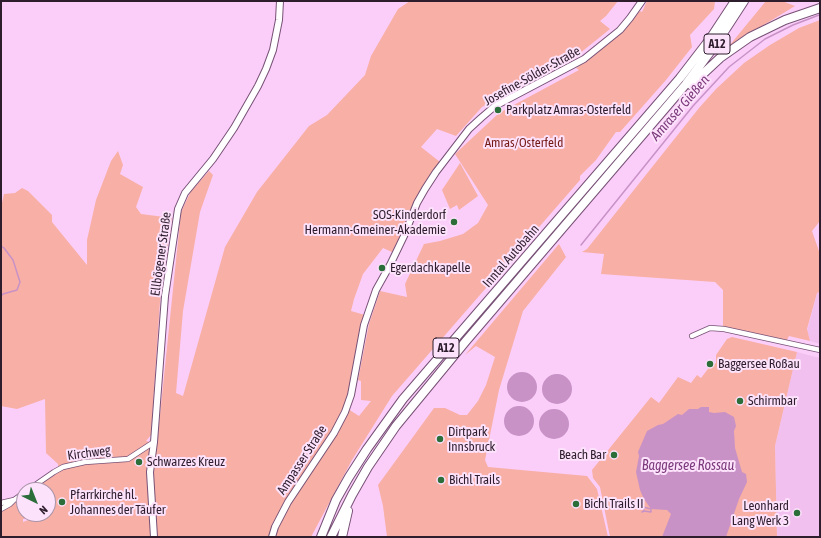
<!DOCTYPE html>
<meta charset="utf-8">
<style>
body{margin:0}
#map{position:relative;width:821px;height:538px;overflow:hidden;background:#fbcef9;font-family:"Asap Condensed",sans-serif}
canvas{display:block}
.frame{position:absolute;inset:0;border:2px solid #2e1e2d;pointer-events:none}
.north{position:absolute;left:16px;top:482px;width:40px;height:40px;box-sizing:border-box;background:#fde2fc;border:1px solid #aa94a9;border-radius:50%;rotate:137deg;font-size:11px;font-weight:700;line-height:16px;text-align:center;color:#2e1e2d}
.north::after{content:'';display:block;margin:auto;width:14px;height:18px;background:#2b6e39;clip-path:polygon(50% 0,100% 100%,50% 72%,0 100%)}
</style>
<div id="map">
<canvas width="821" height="538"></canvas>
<div class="frame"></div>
<div class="north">N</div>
</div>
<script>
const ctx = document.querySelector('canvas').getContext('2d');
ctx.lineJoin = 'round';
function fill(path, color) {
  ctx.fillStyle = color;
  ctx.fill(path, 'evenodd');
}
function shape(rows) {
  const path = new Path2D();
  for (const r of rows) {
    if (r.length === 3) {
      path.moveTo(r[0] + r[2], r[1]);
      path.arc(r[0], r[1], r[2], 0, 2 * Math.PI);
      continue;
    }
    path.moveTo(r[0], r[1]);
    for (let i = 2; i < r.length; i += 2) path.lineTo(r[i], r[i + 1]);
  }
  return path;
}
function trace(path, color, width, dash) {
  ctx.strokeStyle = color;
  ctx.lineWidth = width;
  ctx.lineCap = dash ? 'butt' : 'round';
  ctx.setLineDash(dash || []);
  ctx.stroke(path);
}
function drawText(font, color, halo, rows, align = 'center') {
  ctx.font = font + ' "Asap Condensed",sans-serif';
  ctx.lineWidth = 4;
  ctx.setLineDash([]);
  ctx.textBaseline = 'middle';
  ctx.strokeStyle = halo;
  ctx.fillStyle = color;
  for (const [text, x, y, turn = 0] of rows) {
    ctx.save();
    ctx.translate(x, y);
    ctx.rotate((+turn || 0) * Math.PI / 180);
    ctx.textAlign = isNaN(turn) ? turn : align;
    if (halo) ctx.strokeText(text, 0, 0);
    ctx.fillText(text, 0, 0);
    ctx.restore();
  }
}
fill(shape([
 [820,292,820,344,810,341,807,331,817,293],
 [797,352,820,358,820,537,777,537,775,446]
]), '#f1c0ef');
fill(shape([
 [410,1,618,1,606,16,600,21,610,29,574,58,482,107,456,136,437,129,421,147,440,162,434,170,392,252,383,248,363,274,354,299,351,311,365,315,345,407,359,416,371,401,361,400,361,381,358,380,369,324,380,291,407,297,405,284,424,244,440,241,463,234,478,223,488,205,455,154,499,113,579,70,576,68,617,37,640,11,642,12,647,1,715,1,714,9,690,35,692,47,666,80,620,132,616,132,596,160,580,176,580,180,392,396,352,460,311,537,1,537,1,512,11,506,24,496,24,514,33,514,28,518,23,519,23,522,31,519,36,514,48,514,48,490,33,490,59,472,58,464,46,453,45,399,17,409,1,406,1,207,4,194,15,193,22,188,28,191,52,215,52,222,87,265,87,240,96,200,111,161,118,151,123,165,120,174,143,187,136,207,141,214,172,218,160,301,151,435,146,441,157,444,181,212,191,191,209,171,213,175,200,212,183,311,176,393,183,396,225,247,257,192,309,126,327,115,365,75,371,56,398,9],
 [766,1,782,1,795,6,729,46],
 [820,20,820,221,812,231,820,254,820,292,817,293,807,329,810,341,789,336,787,340,723,327,723,290,715,282,601,274,604,254,582,252,587,249,699,108,716,89,744,63,770,45,799,28],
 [460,163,478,196,459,210,457,205,450,209,442,190],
 [559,244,566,257,523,311,499,390,485,460,488,467,587,476,597,489,608,537,387,537,383,506,378,485,434,408,445,408,460,415,467,415,478,401,486,385,495,357,476,346,465,355],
 [732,337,797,352,775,446,777,537,610,537,600,487,593,478,592,470,651,397,659,403,678,377,691,383,697,375,701,378,711,365,716,363,716,355,727,339]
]), '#f8afa5');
fill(shape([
 [522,387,15],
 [557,389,15],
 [519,421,15],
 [701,407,709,407,709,412,714,413,725,412,734,417,736,426,734,431,735,448,742,472,746,474,747,482,739,499,726,537,662,537,671,514,667,510,651,509,644,499,640,490,636,472,639,456,638,452,647,431,658,425,663,424,678,414,682,415,689,409,698,409],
 [554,424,15]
]), '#c892c6');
trace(shape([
 [581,245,693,106,729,67,765,39,793,25,819,15],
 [1,246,4,248,13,260,20,282,17,290,3,294,1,296],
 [644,511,651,512,651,510],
 [642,512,644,511,643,507,651,509]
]), '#c892c6', 1.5);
const minor = shape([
 [692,336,710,328,724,329,820,350],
 [28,490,54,472,63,467,85,462,128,459,154,442],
 [1,503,14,500,24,493],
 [1,509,10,504,14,500]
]);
const secondary = shape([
 [154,537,150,472,154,442,165,296,178,209,185,193,213,159,234,128,258,86,266,69,273,50,279,20,280,1],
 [272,537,275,527,288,502,334,433,345,412,351,395,364,325,376,290,390,265,404,236,417,203,425,189,436,172,469,129,481,118,495,106,584,59,620,30,630,18,642,1]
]);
const motorway = shape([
 [691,85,720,58,750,37,785,20,820,8],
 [321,537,336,500,349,477,367,449,403,399,680,78,710,39,735,1],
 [331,537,352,495,368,467,396,426,466,341,686,84,716,44,744,1],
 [342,537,348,511]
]);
trace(minor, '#775176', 6);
trace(secondary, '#775176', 8);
trace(motorway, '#775176', 10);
trace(minor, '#fff', 4.5);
trace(secondary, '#fff', 6);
trace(motorway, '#fff', 8);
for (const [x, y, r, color] of [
 [498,110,4,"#2b6e39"],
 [454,222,4,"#2b6e39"],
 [382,268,4,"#2b6e39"],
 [710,364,4,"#2b6e39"],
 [740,401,4,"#2b6e39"],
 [440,439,4,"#2b6e39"],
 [614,455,4,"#2b6e39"],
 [139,462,4,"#2b6e39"],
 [441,480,4,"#2b6e39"],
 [62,502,4,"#2b6e39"],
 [576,504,4,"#2b6e39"],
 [797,513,4,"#2b6e39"]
]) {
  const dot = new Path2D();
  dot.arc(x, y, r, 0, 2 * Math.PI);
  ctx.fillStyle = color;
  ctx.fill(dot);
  trace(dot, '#fde2fc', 1.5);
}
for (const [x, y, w] of [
 [717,44,26],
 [446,348,26]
]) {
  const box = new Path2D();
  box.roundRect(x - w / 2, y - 10, w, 20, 3);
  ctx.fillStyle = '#fde2fc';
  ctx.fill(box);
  trace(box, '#2e1e2d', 1);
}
drawText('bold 12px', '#2e1e2d', null, [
 ["A12",717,44],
 ["A12",446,348]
]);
drawText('13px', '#2e1e2d', '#fde2fc', [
 ["Josefine-Sölder-Straße",532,76,-29],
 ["Ellbögener Straße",161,254,-82],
 ["Inntal Autobahn",511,256,-49],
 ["Kirchweg",89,453,-8],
 ["Ampasser Straße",302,460,-57]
]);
drawText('13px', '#2e1e2d', '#fde2fc', [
 ["Parkplatz Amras-Osterfeld",506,110],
 ["SOS-Kinderdorf",446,215,"right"],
 ["Hermann-Gmeiner-Akademie",446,230,"right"],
 ["Egerdachkapelle",390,268],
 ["Baggersee Roßau",718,364],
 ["Schirmbar",748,401],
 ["Dirtpark",448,432],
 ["Innsbruck",448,447],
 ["Beach Bar",606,455,"right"],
 ["Schwarzes Kreuz",147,462],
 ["Bichl Trails",449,480],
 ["Pfarrkirche hl.",70,495],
 ["Johannes der Täufer",70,510],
 ["Bichl Trails II",584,504],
 ["Leonhard",789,506,"right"],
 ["Lang Werk 3",789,521,"right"]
], 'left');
drawText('13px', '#751b17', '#fde2fc', [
 ["Amras/Osterfeld",524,143]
]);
drawText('italic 14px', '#7b3a7b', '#fde2fc', [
 ["Amraser Gießen",680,108,-49],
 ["Baggersee Rossau",688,466]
]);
</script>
